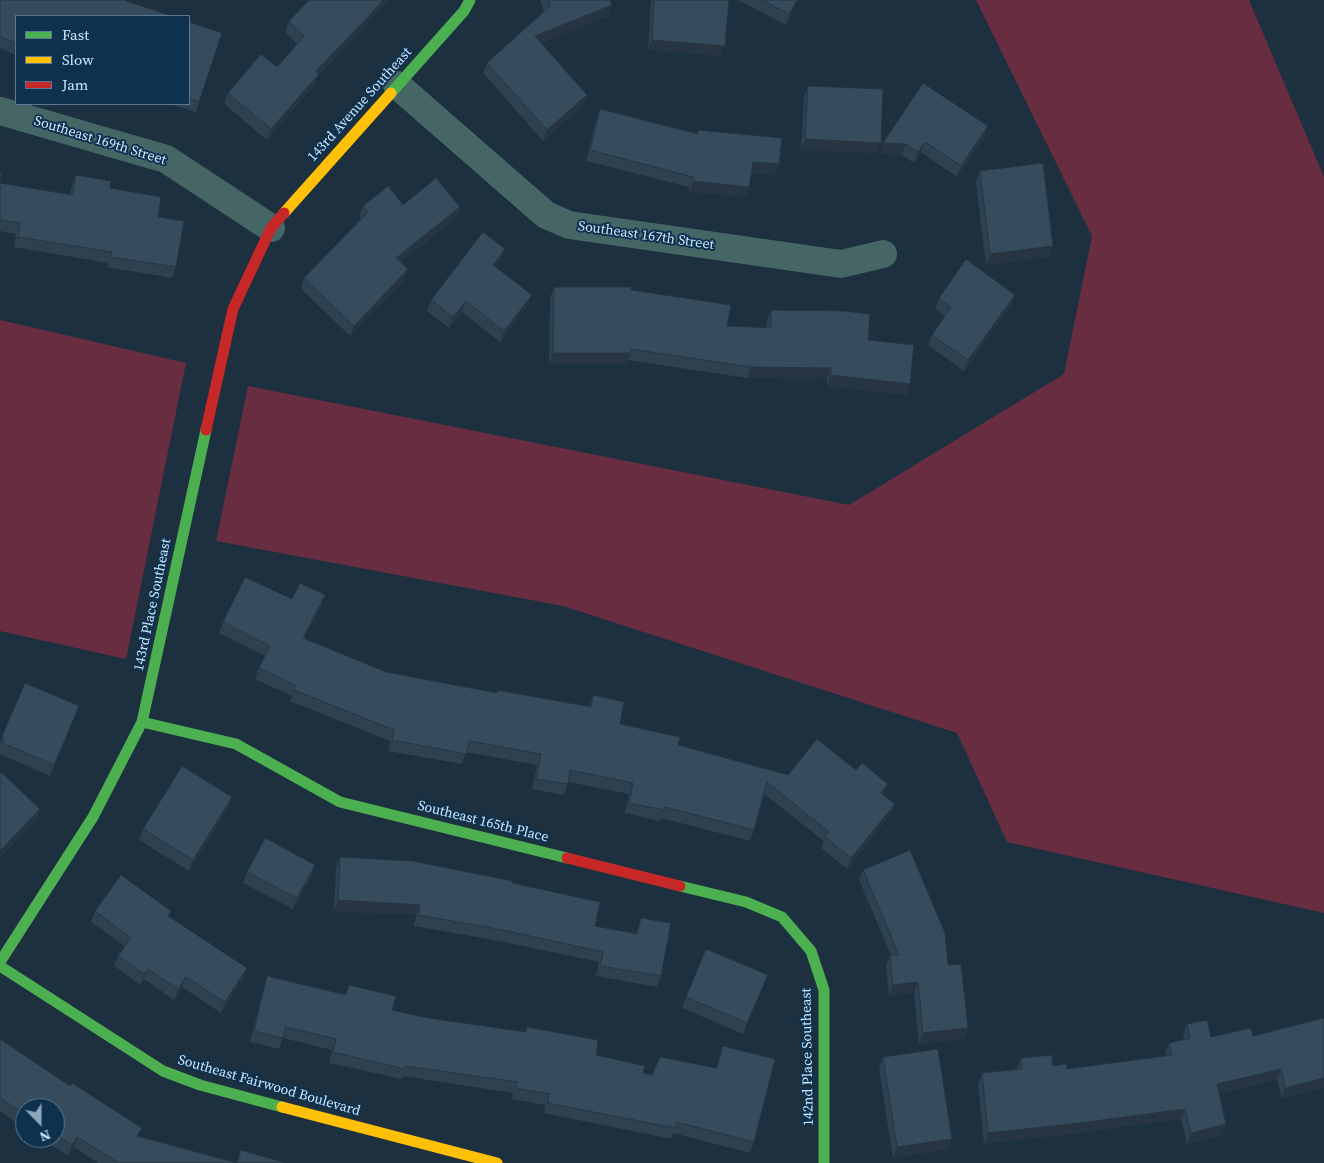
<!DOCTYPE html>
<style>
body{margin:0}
#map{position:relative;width:1324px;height:1163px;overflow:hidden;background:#1c303f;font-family:"Source Serif 4",serif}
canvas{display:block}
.legend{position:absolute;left:15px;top:15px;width:175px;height:90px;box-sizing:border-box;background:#0e324d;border:1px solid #5a7a94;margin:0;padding:6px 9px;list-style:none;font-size:15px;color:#cde7ff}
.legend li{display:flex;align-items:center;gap:10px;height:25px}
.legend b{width:25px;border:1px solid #5a7a94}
.north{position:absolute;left:15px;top:1098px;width:50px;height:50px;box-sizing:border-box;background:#0e324d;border:1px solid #5a7a94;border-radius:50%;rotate:158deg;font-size:14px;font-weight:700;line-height:20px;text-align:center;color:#cde7ff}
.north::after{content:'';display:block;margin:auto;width:18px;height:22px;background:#8fa7bc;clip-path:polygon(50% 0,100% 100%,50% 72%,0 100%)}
</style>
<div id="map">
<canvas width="1324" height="1163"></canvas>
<ul class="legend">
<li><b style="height:6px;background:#4caf50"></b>Fast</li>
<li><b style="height:6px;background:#ffc107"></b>Slow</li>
<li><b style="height:6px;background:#c62828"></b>Jam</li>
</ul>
<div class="north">N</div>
</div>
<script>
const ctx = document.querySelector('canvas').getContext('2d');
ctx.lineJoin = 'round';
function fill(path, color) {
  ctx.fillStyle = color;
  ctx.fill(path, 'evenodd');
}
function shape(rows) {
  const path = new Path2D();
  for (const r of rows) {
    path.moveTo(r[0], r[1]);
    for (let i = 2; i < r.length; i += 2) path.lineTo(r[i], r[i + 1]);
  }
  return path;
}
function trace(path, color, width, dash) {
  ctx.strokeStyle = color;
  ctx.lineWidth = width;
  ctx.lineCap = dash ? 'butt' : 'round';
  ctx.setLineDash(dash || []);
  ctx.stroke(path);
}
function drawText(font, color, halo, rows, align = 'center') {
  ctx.font = font + ' "Source Serif 4",serif';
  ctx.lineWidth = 4;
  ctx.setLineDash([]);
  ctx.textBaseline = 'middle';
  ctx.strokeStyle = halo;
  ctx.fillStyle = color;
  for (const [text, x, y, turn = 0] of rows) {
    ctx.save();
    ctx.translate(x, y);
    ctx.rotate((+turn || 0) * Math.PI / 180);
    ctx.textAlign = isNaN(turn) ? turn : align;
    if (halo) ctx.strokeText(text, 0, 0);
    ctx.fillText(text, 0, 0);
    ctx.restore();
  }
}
fill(shape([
 [976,0,1249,0,1324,177,1324,913,1007,842,957,733,563,606,216,541,248,386,849,505,1064,374,1092,236],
 [0,320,186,363,126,659,0,631]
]), '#692d41');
trace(shape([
 [397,85,546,215,569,225,841,264,883,254],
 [0,111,166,159,271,228]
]), '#466666', 28);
trace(shape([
 [391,93,464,11,470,0],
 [142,722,236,744,340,802,567,858],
 [680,886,746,902,782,917,811,951,824,990,824,1163],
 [0,962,93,817,142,722,206,430],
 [0,966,163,1071,200,1085,282,1107]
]), '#4caf50', 11);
trace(shape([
 [284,213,391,93],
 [282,1107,497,1163]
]), '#ffc107', 11);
trace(shape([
 [206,430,233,309,271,228,284,213],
 [567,858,680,886]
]), '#c62828', 11);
fill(shape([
 [0,0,16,16,16,55,0,48],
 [309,0,388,0,364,27,318,76,315,84,267,140,224,104,228,93,277,67,297,44,285,32,289,21],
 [540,0,610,0,612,5,608,16,541,43,583,105,543,141,483,73,487,63,544,12],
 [651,0,729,0,725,46,721,56,648,50],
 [738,0,798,0,786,25],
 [189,22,199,102,196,112,170,104,189,104],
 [808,86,877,153,801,150,804,97],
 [600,109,697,133,698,130,779,164,775,175,752,173,746,197,689,192,689,187,586,161,596,120],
 [984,137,957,177,921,152,914,163,902,155,879,154,883,143],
 [980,171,1053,246,1049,257,986,265,976,182],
 [0,173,0,183,70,194,72,185,76,175,110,188,158,217,176,267,172,278,107,267,108,263,14,247,16,234,0,231],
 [403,205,460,207,456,218,401,262,408,269,404,280,350,336,301,289,304,278,361,219,359,216,363,206],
 [505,249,501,259,496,267,528,305,500,342,462,312,449,328,427,311,431,300],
 [554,287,631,290,727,326,767,327,767,321,771,310,868,340,910,384,906,395,827,386,827,379,747,378,628,360,627,364,549,364,550,298],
 [1015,295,1011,305,964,371,928,345,932,335,945,316,935,309,939,298],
 [325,595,321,606,304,639,386,672,496,693,589,706,593,695,620,724,678,745,788,775,884,795,895,804,891,814,847,869,821,848,824,841,764,794,754,830,750,841,661,818,660,821,625,813,629,794,568,782,564,795,532,789,537,765,466,752,462,764,388,751,390,741,290,701,292,696,255,679,259,668,265,656,219,633,223,622,292,599],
 [75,717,50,776,0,754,0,742,3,734],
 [228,808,189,871,139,840,143,829],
 [340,857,512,883,595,926,636,933,641,918,661,976,657,987,596,976,599,962,499,941,414,926,416,915,334,911,336,868],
 [315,865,312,875,293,909,243,883,247,872],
 [863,870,948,965,968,1028,964,1039,919,1044,914,993,889,996,886,966,890,955,891,955,859,880],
 [95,911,171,911,169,917,247,968,243,979,221,1013,182,987,174,1000,144,979,140,985,114,966,118,956,125,946,91,922],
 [768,975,743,1034,682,1008,686,997],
 [267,976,345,995,349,985,392,1010,428,1018,525,1032,527,1027,596,1055,652,1075,716,1068,723,1046,754,1142,750,1153,673,1133,671,1139,544,1113,545,1105,512,1099,513,1093,403,1076,402,1079,329,1063,332,1050,283,1038,279,1049,250,1042,264,987],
 [1324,1018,1282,1099,1277,1080,1219,1094,1226,1124,1222,1135,1187,1144,1181,1119,1068,1134,984,1144,978,1084,982,1073,1017,1069,1021,1058,1067,1069,1166,1056,1165,1053,1169,1043,1184,1039,1183,1035,1187,1024,1211,1037,1253,1036],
 [0,1039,139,1136,237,1163,241,1150,286,1163,98,1163,74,1147,68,1156,41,1138,55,1138,55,1108,25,1108,25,1128,0,1111],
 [883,1057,948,1149,893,1158,879,1068]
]), '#2e4150');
fill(shape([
 [383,0,388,0,364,27,318,76,315,84,267,140,271,129,316,71],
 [797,0,798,0,786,25,789,14],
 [612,5,608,16,531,47,535,36],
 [652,40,725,46,721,56,648,50],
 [587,95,583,105,543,141,547,130],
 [988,126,984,137,957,177,961,166],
 [805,139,881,143,877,153,801,150],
 [925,142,921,152,914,163,918,152],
 [883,143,906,144,902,155,879,154],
 [753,162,779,164,775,175,749,173],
 [693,181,749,187,746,197,689,192],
 [460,207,456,218,392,269,396,258],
 [1053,246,1049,257,986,265,990,254],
 [505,249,501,259,489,275,493,265],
 [408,269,404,280,350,336,354,326],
 [532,295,528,305,500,342,504,331],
 [1015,295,1011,305,964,371,968,360],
 [466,301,462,312,449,328,453,317],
 [553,353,631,353,627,364,549,364],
 [751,367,831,368,827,379,747,378],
 [831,375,910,384,906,395,827,386],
 [325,595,321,606,299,649,303,638],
 [79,706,75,717,50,776,54,765],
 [888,784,884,795,877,804,881,793],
 [232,797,228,808,189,871,193,860],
 [895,804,891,814,847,869,851,858],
 [40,809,36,820,0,858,0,851],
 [315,865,312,875,293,909,297,898],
 [338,900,420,905,416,915,334,911],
 [247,968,243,979,221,1013,225,1002],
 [148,969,144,979,140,985,144,974],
 [768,975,764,986,743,1034,747,1023],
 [186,977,182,987,174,1000,178,989],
 [918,982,914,993,889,996,893,985],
 [968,1028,964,1039,919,1044,923,1033],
 [1281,1069,1277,1080,1213,1095,1217,1084],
 [1324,1078,1324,1088,1282,1099,1285,1088],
 [1185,1109,1181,1119,1068,1134,984,1144,988,1133],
 [1226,1124,1222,1135,1187,1144,1191,1133],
 [77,1137,74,1147,68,1156,72,1145],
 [952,1139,948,1149,893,1158,897,1147]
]), '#263541');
const building = shape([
 [0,0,126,0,126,1,172,16,16,16,16,43,0,36,0,0],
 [309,0,383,0,368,17,316,71,319,74,271,129,228,93,261,54,277,67,304,36,289,21,309,0],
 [548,0,610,0,612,5,535,36,587,95,547,130,487,63,550,6,548,0],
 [654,0,729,0,725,46,652,40,654,0],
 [762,0,797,0,789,14,762,0],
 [189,22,222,33,199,102,189,98,189,22],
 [923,83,988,126,961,166,925,142,918,152,906,144,883,143,923,83],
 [808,86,883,89,881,143,805,139,808,86],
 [600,109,698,134,698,130,782,138,779,164,753,162,749,187,693,181,693,177,590,150,600,109],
 [1043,163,1053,246,990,254,980,171,1043,163],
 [0,173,2,173,0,183,72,195,76,175,111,181,110,188,161,197,158,217,184,221,176,267,111,257,112,252,18,237,20,223,0,220,0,173],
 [436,178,460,207,396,258,408,269,354,326,304,278,368,212,363,206,388,186,403,205,436,178],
 [483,232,505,249,493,265,532,295,504,331,466,301,453,317,431,300,483,232],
 [966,259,1015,295,968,360,932,335,951,307,939,298,966,259],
 [554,287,631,287,631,290,731,305,727,326,771,328,771,310,844,311,870,314,868,340,914,345,910,384,831,375,831,368,751,367,631,349,631,353,553,353,554,287],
 [245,577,292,599,300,583,325,595,303,638,386,672,497,693,497,690,591,707,593,695,624,702,620,724,680,737,678,745,788,775,817,739,856,770,862,763,888,784,881,793,895,804,851,858,825,837,829,832,767,782,754,830,665,807,664,810,629,803,633,783,570,770,568,784,536,779,541,754,469,741,466,754,392,740,394,730,294,690,296,686,259,668,270,646,223,622,245,577],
 [25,683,79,706,54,765,3,743,3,734,25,683],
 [182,766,232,797,193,860,143,829,182,766],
 [1,772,40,809,0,851,0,773,1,772],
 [265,838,315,865,297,898,247,872,265,838],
 [910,850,945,933,948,965,961,964,968,1028,923,1033,918,982,893,985,890,955,899,955,863,870,910,850],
 [340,857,412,861,513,881,512,883,600,902,595,926,637,934,641,918,671,923,661,976,600,966,603,952,503,930,418,915,420,905,338,900,340,857],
 [121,875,171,911,168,916,247,968,225,1002,186,977,178,989,148,969,144,974,118,956,131,938,95,911,121,875],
 [706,949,768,975,747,1023,686,997,706,949],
 [267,976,346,995,349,985,396,996,392,1010,428,1018,526,1032,527,1027,598,1040,596,1055,645,1066,643,1073,652,1075,660,1057,717,1068,723,1046,775,1059,754,1142,676,1122,675,1128,548,1103,549,1094,516,1088,517,1082,406,1066,405,1069,333,1052,336,1039,286,1027,283,1038,254,1031,267,976],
 [1324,1018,1324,1078,1285,1088,1281,1069,1217,1084,1226,1124,1191,1133,1185,1109,1072,1124,988,1133,982,1073,1022,1069,1021,1058,1052,1055,1053,1066,1066,1064,1067,1069,1172,1055,1169,1043,1190,1038,1187,1024,1207,1020,1211,1037,1251,1028,1253,1036,1324,1018],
 [0,1039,70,1086,72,1083,142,1128,137,1136,237,1163,119,1163,77,1137,72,1145,55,1134,55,1108,25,1108,25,1114,0,1098,0,1039],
 [938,1049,952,1139,897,1147,883,1057,938,1049],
 [241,1150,286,1163,237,1163,241,1150]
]);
fill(building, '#364c5d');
trace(building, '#263541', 1);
drawText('14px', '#cde7ff', '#0e324d', [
 ["143rd Avenue Southeast",360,105,-48],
 ["Southeast 169th Street",100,141,17],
 ["Southeast 167th Street",646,236,8],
 ["143rd Place Southeast",153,605,-78],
 ["Southeast 165th Place",483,822,14],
 ["142nd Place Southeast",808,1057,-91],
 ["Southeast Fairwood Boulevard",269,1086,16]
]);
</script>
